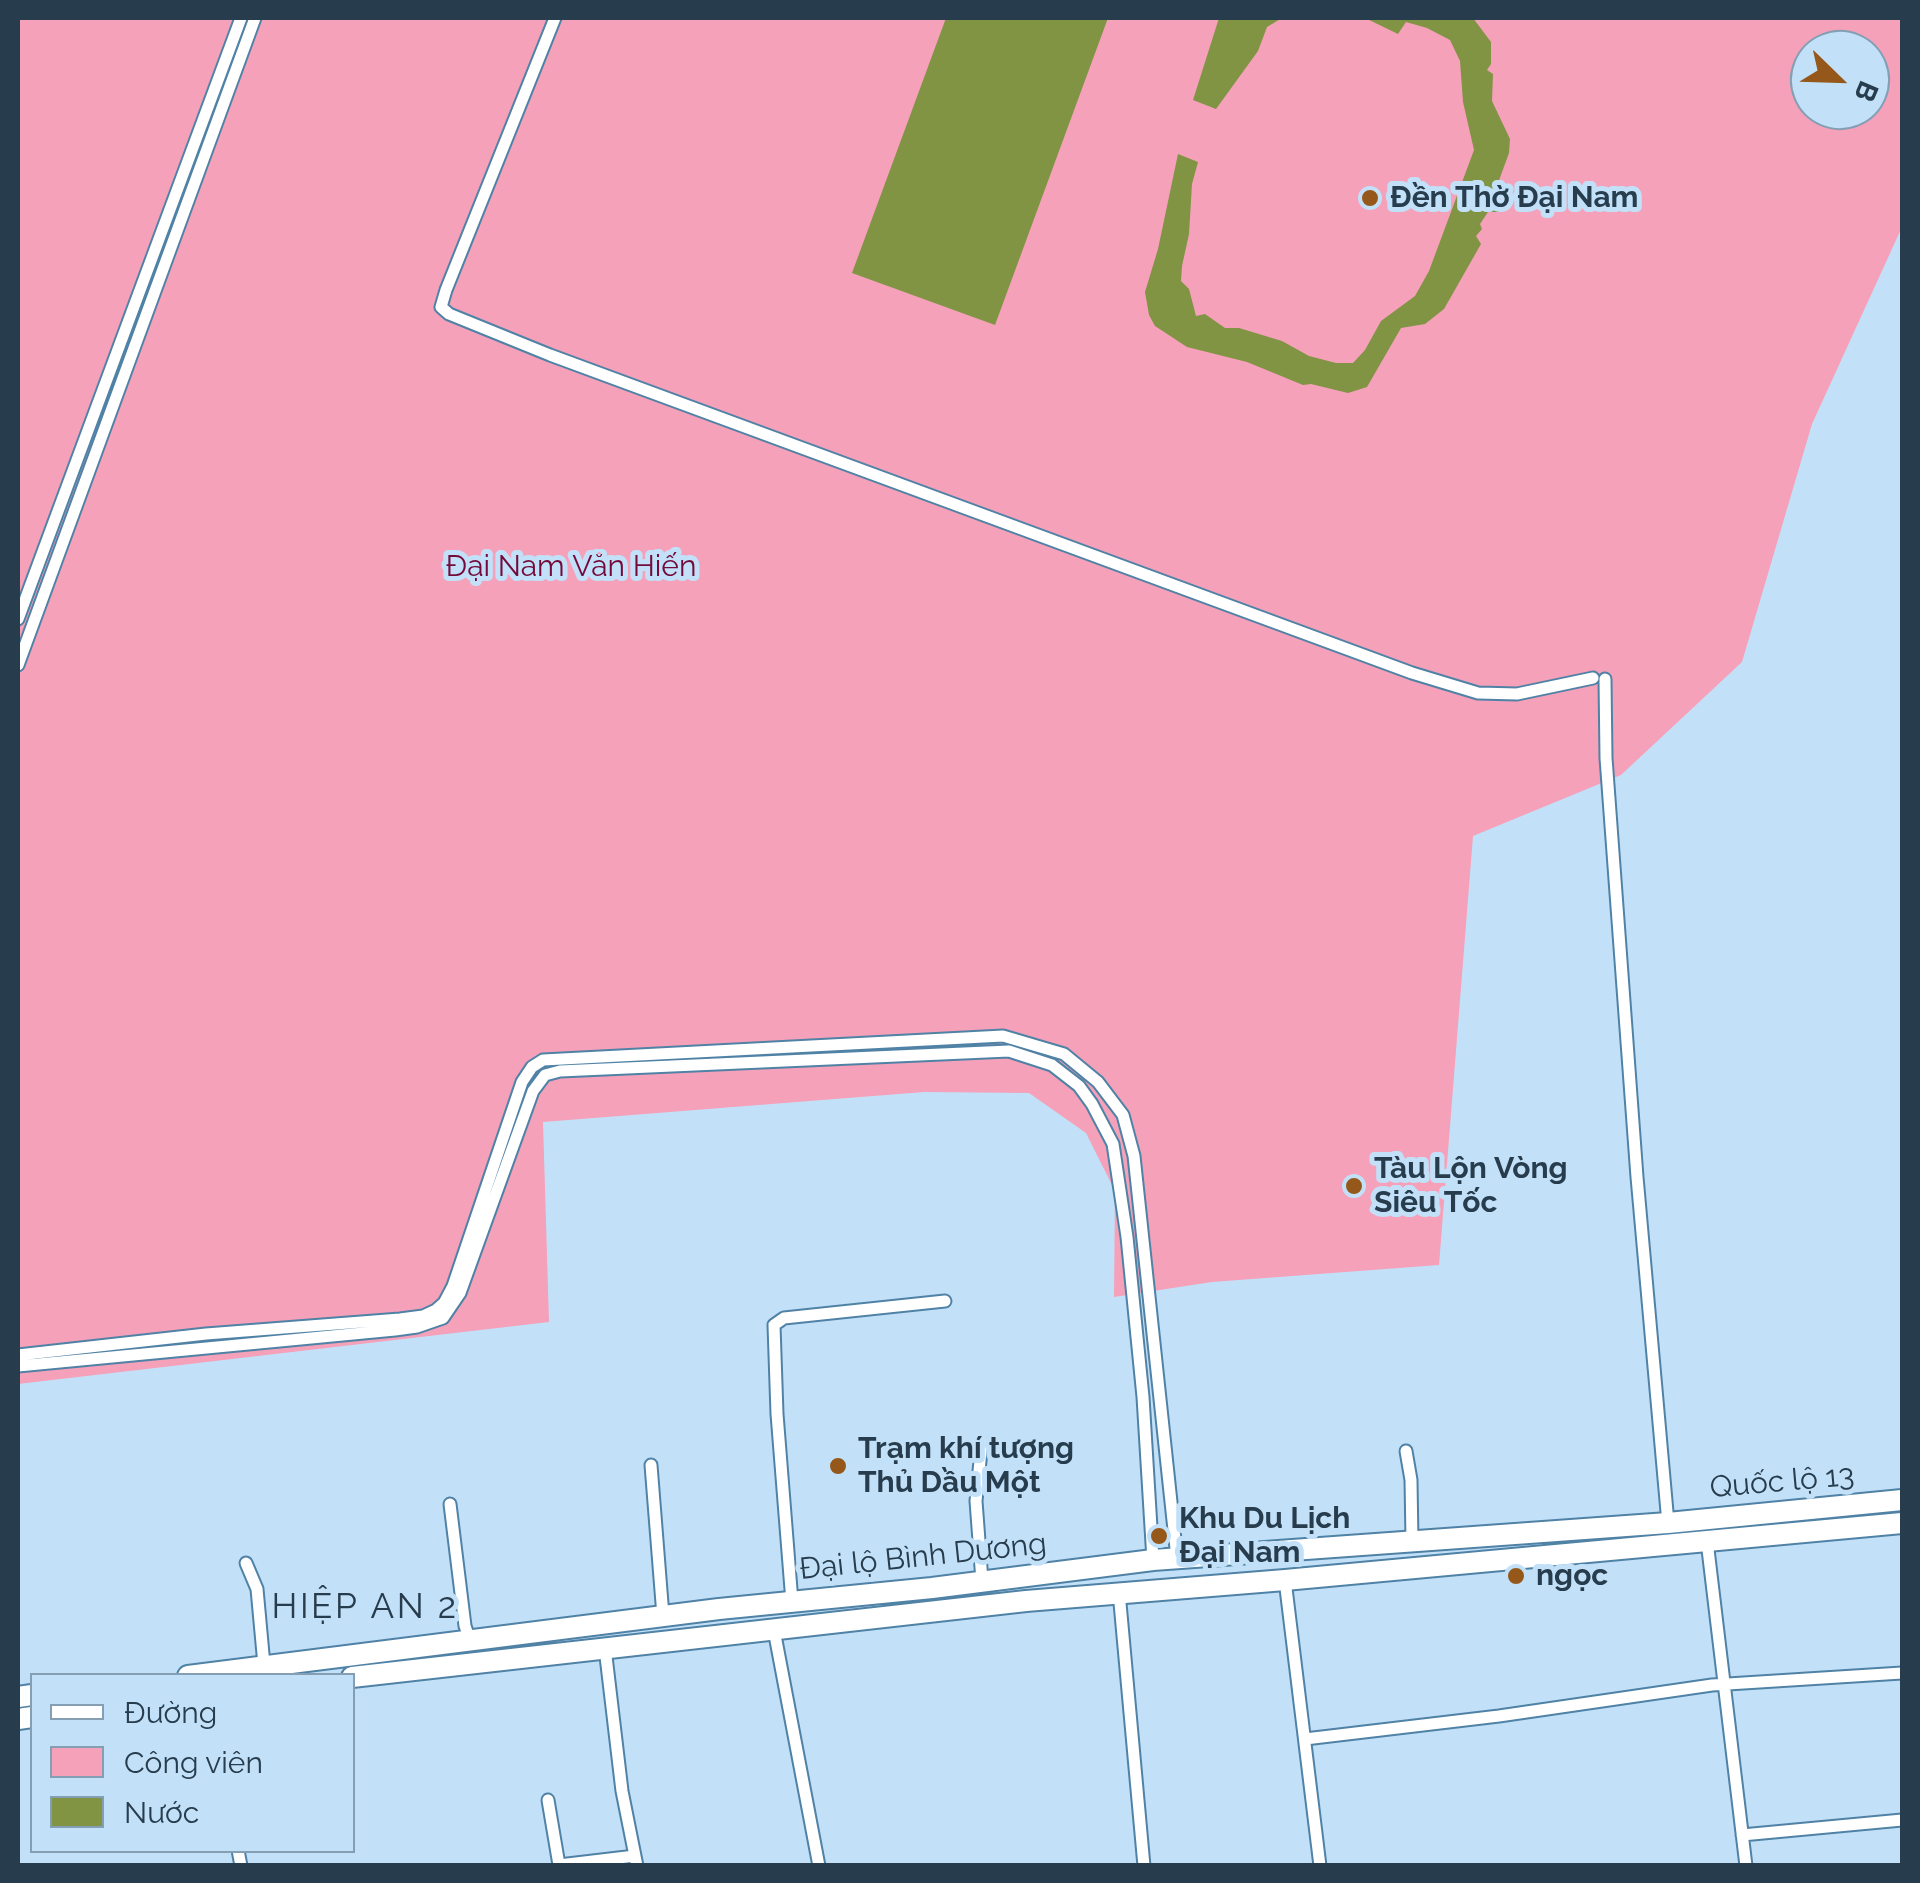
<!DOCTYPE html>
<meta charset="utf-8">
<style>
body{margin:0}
#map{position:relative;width:1920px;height:1883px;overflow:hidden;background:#c2e1f9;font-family:Raleway,sans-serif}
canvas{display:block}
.frame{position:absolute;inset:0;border:20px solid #273c4c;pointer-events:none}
.legend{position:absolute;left:30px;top:1673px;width:325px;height:180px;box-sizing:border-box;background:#c2e1f9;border:2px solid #849fb4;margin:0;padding:12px 18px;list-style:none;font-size:30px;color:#273c4c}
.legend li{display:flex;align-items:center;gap:20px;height:50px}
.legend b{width:50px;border:2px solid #849fb4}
.north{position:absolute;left:1790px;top:30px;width:100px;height:100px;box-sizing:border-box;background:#c2e1f9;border:2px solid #849fb4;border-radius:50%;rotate:113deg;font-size:28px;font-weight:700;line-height:40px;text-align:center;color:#273c4c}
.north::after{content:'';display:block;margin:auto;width:35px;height:45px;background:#95581a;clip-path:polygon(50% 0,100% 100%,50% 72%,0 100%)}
</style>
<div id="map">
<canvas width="1920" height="1883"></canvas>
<div class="frame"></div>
<ul class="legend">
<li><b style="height:12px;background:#fff"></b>Đường</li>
<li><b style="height:28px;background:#f4a1b9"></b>Công viên</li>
<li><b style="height:28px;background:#819444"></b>Nước</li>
</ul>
<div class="north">B</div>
</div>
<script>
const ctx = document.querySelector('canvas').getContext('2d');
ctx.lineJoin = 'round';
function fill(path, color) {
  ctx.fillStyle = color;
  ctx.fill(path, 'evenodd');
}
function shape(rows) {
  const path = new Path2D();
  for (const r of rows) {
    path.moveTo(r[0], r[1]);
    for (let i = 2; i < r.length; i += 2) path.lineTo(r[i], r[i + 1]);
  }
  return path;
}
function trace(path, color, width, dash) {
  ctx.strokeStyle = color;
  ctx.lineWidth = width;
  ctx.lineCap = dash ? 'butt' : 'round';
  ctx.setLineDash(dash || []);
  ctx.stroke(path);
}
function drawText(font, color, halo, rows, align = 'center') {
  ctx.font = font + ' Raleway,sans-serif';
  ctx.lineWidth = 10;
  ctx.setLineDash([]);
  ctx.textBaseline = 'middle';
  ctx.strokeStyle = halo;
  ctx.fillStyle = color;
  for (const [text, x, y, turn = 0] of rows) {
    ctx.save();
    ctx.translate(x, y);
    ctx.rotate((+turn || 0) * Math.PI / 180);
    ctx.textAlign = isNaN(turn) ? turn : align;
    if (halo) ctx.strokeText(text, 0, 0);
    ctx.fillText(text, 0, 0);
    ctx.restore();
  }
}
fill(shape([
 [18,18,1902,18,1902,227,1812,424,1742,662,1621,775,1473,836,1439,1265,1212,1282,1114,1297,1115,1191,1086,1133,1029,1093,924,1092,543,1122,549,1322,18,1384],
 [1810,50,1870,50,1870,110,1810,110]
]), '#f4a1b9');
fill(shape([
 [946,18,1108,18,995,325,852,273],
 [1219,18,1282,18,1267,27,1258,51,1216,109,1193,100],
 [1365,18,1473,18,1491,42,1491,64,1487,70,1493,74,1492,101,1510,139,1509,153,1494,194,1496,201,1503,203,1501,212,1488,212,1480,224,1482,229,1476,236,1481,244,1444,309,1425,324,1401,328,1367,387,1348,393,1311,384,1303,385,1247,362,1187,347,1155,326,1149,315,1145,292,1158,249,1178,154,1198,162,1192,184,1189,234,1182,266,1181,281,1189,289,1196,316,1205,314,1225,328,1239,328,1282,341,1309,356,1336,363,1353,363,1365,350,1381,321,1415,296,1429,271,1474,150,1463,102,1460,61,1450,40,1427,28,1406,22,1398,34]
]), '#819444');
const minor = shape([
 [555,18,446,290,441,307,449,314,550,355,1412,673,1478,693,1517,694,1593,678],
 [18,619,241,18],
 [18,665,255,18],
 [1605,679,1606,758,1637,1177,1668,1523],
 [18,1355,206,1334,400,1319,423,1316,436,1310,444,1303,453,1286,522,1082,532,1067,543,1060,1003,1036,1064,1054,1098,1082,1123,1115,1134,1156,1177,1558],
 [18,1366,395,1330,417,1327,443,1318,460,1293,533,1091,545,1075,560,1071,1009,1051,1052,1065,1079,1086,1092,1104,1113,1144,1127,1237,1143,1397,1153,1560],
 [1406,1451,1411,1480,1412,1541],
 [651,1465,663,1616],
 [450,1504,465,1626,470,1640],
 [1707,1541,1746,1866],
 [246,1563,257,1589,264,1665],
 [1285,1580,1320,1866],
 [982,1581,976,1501,982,1441],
 [1119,1592,1144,1866],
 [792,1602,777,1414,774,1325,784,1318,945,1301],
 [774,1630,819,1866],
 [605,1648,622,1791,637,1866],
 [1305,1739,1499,1716,1712,1685,1902,1673],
 [548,1800,559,1865,635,1856],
 [1742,1835,1902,1820],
 [238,1850,241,1866]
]);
const trunk = shape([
 [188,1676,719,1609,932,1588,1153,1560,1668,1523,1902,1500],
 [352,1677,1026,1601,1285,1580,1902,1523],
 [18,1697,32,1695],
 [18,1719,32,1717]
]);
trace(minor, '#5082a6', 15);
trace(trunk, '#5082a6', 24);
trace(minor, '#fff', 11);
trace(trunk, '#fff', 20);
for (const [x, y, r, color] of [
 [1370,198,10,"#95581a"],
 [1354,1186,10,"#95581a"],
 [838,1466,10,"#95581a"],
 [1159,1536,10,"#95581a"],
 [1516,1576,10,"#95581a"]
]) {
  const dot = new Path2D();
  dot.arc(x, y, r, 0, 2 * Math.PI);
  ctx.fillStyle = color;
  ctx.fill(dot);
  trace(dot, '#c2e1f9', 4);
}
drawText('bold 30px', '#273c4c', '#c2e1f9', [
 ["Đền Thờ Đại Nam",1390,198],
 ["Tàu Lộn Vòng",1374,1169],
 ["Siêu Tốc",1374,1203],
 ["Trạm khí tượng",858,1449],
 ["Thủ Dầu Một",858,1483],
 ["Khu Du Lịch",1179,1519],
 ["Đại Nam",1179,1553],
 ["ngọc",1536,1576]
], 'left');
drawText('30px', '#730a3a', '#c2e1f9', [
 ["Đại Nam Văn Hiến",571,567]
]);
drawText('30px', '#273c4c', '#c2e1f9', [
 ["Quốc lộ 13",1782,1482,-5],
 ["Đại lộ Bình Dương",923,1557,-6]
]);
ctx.letterSpacing = '2.5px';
drawText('35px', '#273c4c', '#c2e1f9', [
 ["HIỆP AN 2",365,1607]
]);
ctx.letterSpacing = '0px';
</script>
